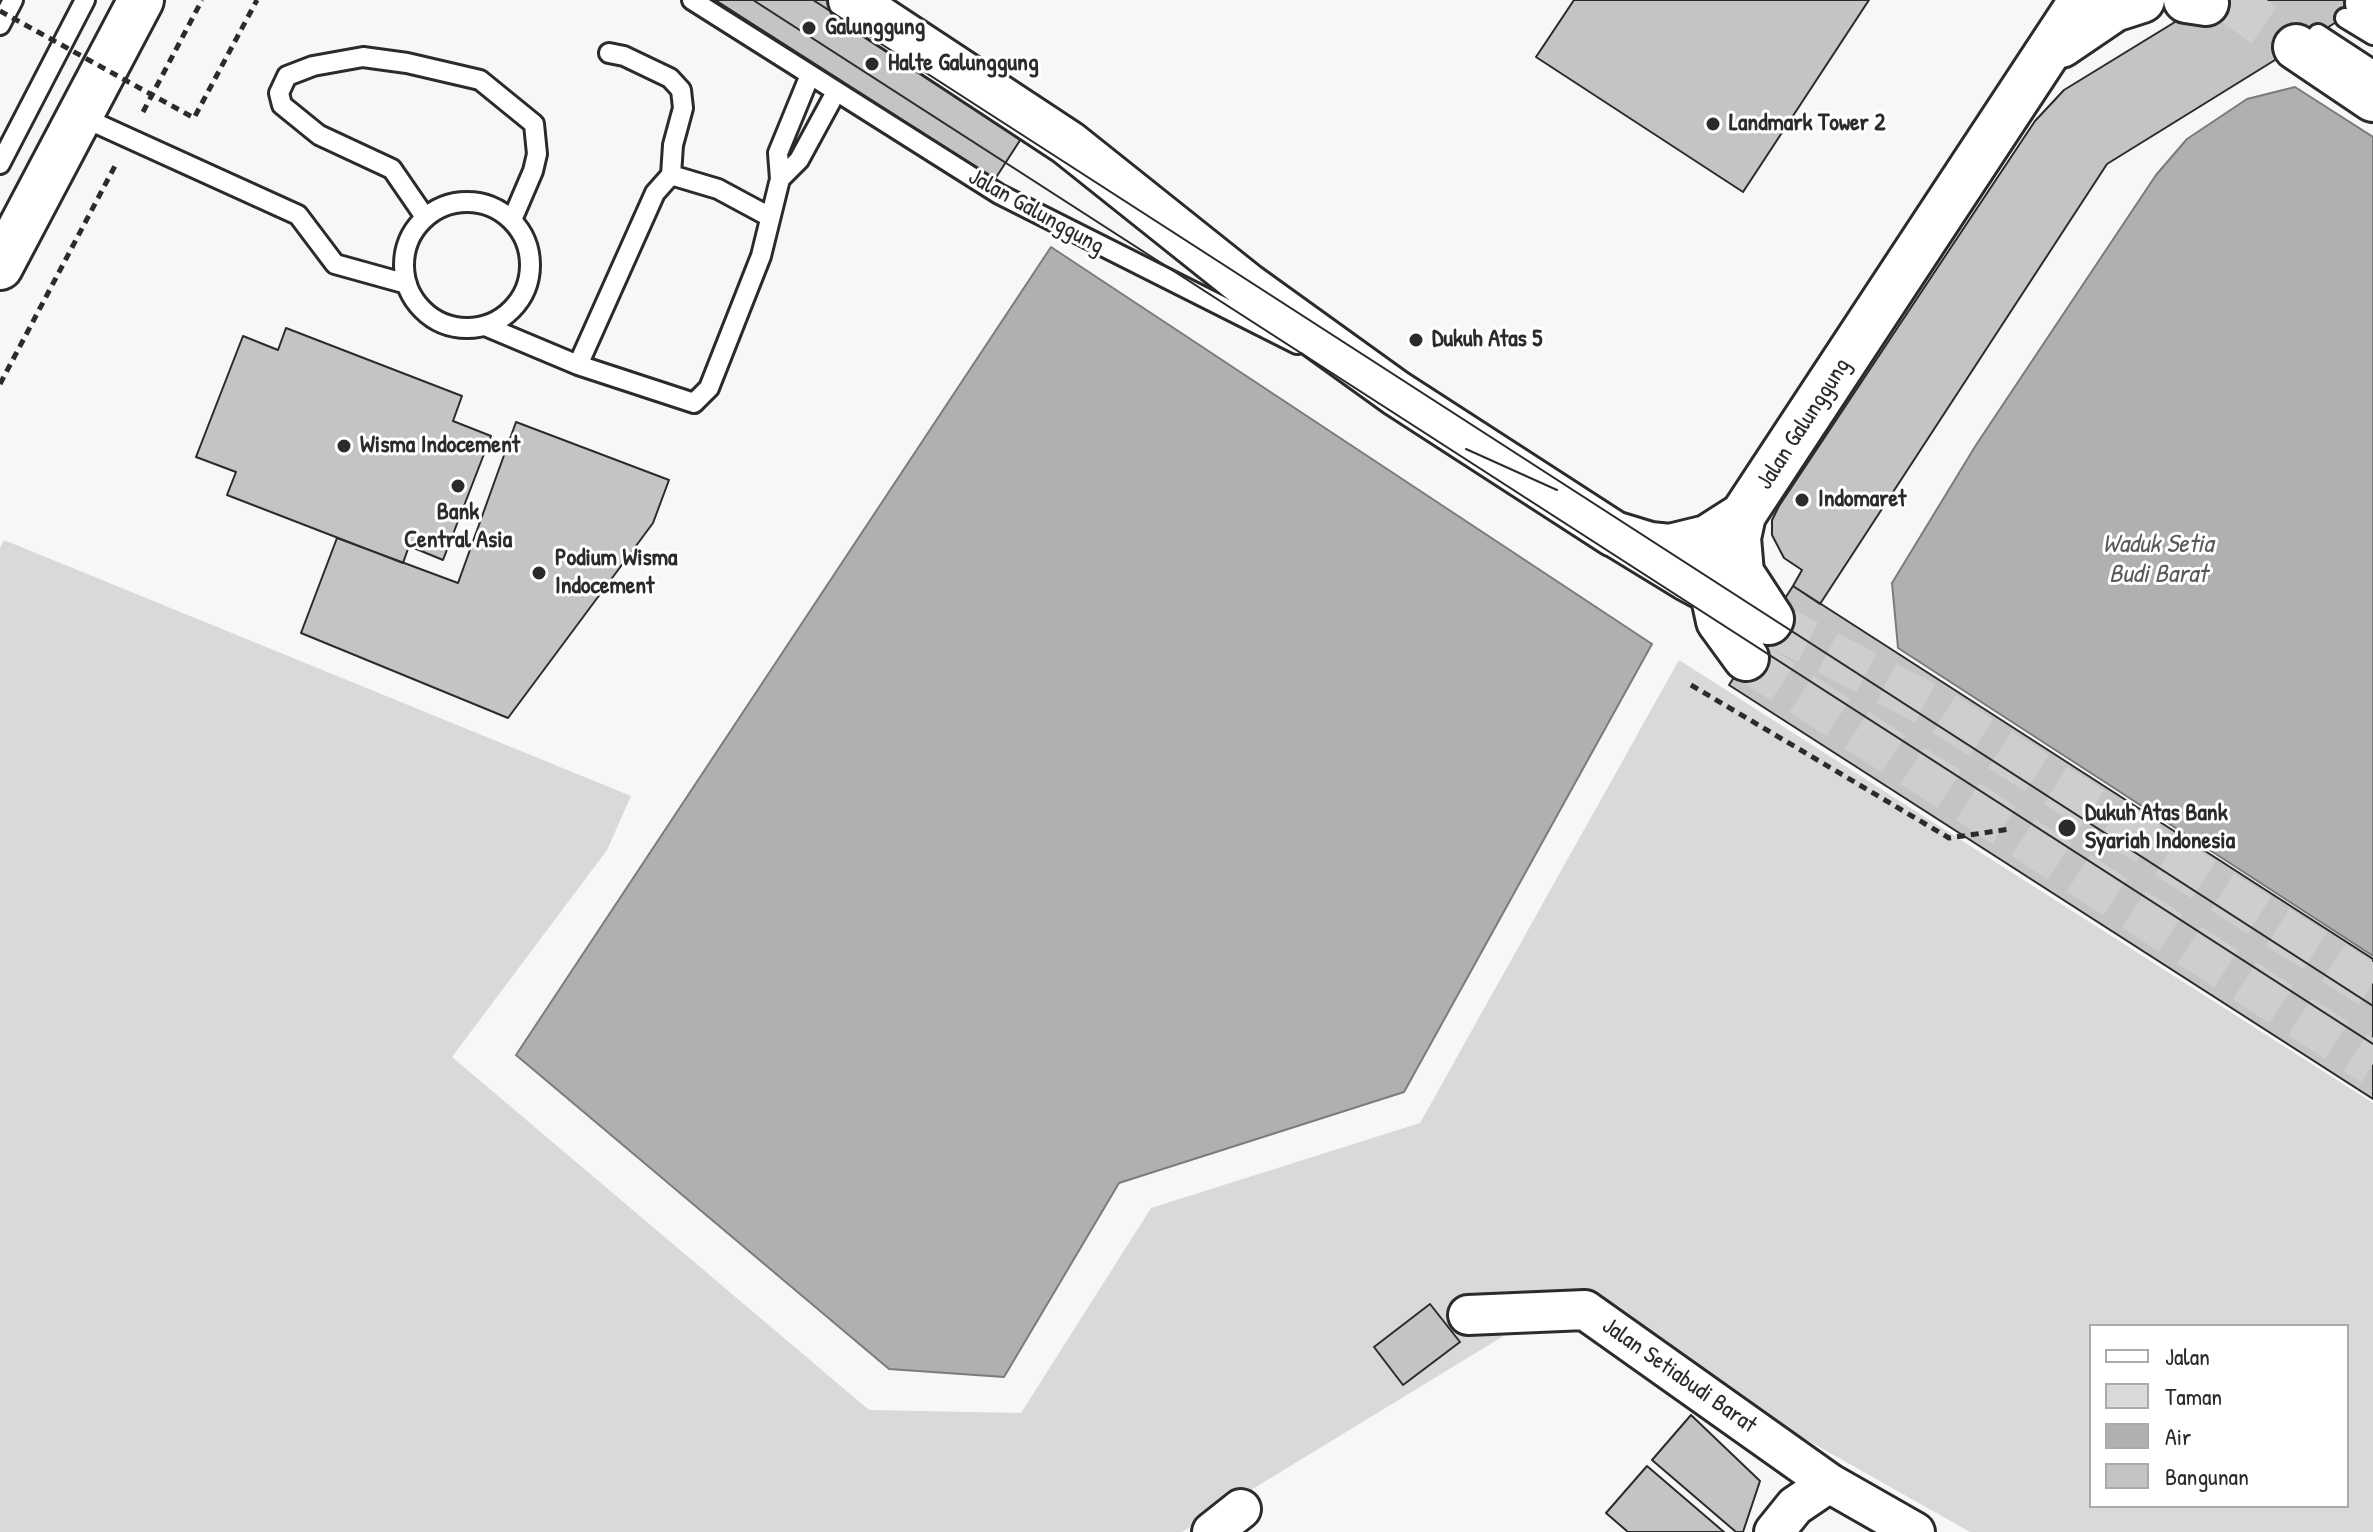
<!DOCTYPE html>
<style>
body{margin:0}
#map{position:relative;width:2373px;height:1532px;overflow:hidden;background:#f7f7f7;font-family:"Patrick Hand",sans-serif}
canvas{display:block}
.legend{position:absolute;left:2089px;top:1324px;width:260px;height:184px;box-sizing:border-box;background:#fff;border:2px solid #aaa;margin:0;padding:10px 14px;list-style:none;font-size:24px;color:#2b2b2b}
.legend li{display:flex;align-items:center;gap:16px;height:40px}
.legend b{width:40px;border:2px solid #aaa}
</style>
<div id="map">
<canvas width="2373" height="1532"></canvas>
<ul class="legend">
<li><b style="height:10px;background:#fff"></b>Jalan</li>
<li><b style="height:22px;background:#d9d9d9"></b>Taman</li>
<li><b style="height:22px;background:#b0b0b0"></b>Air</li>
<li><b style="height:22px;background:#c4c4c4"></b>Bangunan</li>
</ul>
</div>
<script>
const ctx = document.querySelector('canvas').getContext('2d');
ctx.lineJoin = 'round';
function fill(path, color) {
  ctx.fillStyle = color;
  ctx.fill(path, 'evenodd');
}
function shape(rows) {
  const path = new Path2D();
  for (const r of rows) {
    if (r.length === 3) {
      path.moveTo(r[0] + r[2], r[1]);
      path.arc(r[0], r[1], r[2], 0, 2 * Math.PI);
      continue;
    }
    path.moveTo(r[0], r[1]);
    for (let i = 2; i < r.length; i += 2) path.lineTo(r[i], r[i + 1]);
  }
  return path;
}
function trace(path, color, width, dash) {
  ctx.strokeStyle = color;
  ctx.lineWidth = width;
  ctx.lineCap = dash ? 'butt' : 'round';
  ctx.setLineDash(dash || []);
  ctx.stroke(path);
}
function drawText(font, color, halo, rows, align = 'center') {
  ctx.font = font + ' "Patrick Hand",sans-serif';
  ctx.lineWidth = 6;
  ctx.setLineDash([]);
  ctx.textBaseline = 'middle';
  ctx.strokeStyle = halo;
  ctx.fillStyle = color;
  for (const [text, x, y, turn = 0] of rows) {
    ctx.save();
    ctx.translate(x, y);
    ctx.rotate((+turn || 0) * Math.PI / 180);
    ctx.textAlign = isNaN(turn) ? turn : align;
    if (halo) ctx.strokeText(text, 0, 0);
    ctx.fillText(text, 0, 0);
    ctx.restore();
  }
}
fill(shape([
 [4,540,631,796,607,850,452,1057,869,1410,1021,1413,1151,1208,1420,1123,1679,660,2373,1103,2373,1532,1970,1532,1561,1301,1182,1532,0,1532,0,548],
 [2091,1326,2347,1326,2347,1506,2091,1506]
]), '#d9d9d9');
const water = shape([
 [2295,87,2373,137,2373,956,1898,648,1892,583,1976,445,2156,175,2187,139,2247,99,2295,87],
 [1051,247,1652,644,1404,1092,1119,1183,1004,1377,889,1369,516,1055,1051,247]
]);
fill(water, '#b0b0b0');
trace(water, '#7b7b7b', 2);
const building = shape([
 [715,0,828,0,1028,128,995,179,715,0],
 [1574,0,1869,0,1743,192,1536,57,1574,0],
 [2211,0,2372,0,2107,164,1820,604,1793,586,1802,570,1784,558,1772,535,1772,520,1779,506,2035,121,2064,90,2211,0],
 [286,328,462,396,453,421,491,436,443,560,409,546,403,563,227,495,236,472,196,457,243,336,278,350,286,328],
 [516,422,669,480,653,523,508,718,301,633,337,538,458,583,516,422],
 [1793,586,2373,959,2373,1099,1729,685,1793,586],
 [1430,1304,1460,1342,1403,1385,1374,1347,1430,1304],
 [1691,1415,1760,1481,1743,1532,1736,1532,1652,1460,1691,1415],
 [1647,1466,1724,1532,1628,1532,1606,1513,1647,1466]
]);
fill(building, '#c4c4c4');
trace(building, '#2b2b2b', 2);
trace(shape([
 [1769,622,1938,710,2373,988],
 [1746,658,2373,1064]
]), '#cecece', 44, [44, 22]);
trace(shape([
 [2228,0,2296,47]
]), '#cecece', 44, [44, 22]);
const service = shape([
 [692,0,999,194,1297,344],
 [2345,18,2373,35],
 [0,25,13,0],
 [2318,34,2373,70],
 [80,116,298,215,335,264,407,284],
 [0,164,85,0],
 [671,175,718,189,770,217],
 [780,179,799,160,836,92],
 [467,265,63],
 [425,217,392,169,319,135,282,105,279,93,287,76,313,66,363,57,407,63,480,80,534,124,537,154,533,171,512,220],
 [485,326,578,365,694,403,709,388,761,256,780,179,778,153,810,75],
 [578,365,655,193,671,175,673,145,683,108,681,90,670,78,624,56,609,53]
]);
const minor = shape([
 [1468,1315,1585,1310,1829,1483],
 [1212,1532,1241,1509],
 [1774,1532,1795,1506,1829,1483,1915,1532]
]);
const tertiary = shape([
 [1620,537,1687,578,1769,622],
 [1714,575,1713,593,1719,621,1746,658]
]);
const primary = shape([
 [851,0,1068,143,1246,285,1396,393,1614,534,1650,545,1670,547,1707,538,1743,515,2082,0],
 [2186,0,2206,3],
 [2368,3,2373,6],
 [2061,45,2114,9,2142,0],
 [2296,47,2373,99],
 [0,267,141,0],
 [1743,515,1738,538,1741,573,1771,619]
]);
trace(service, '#2b2b2b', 24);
trace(minor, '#2b2b2b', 44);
trace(tertiary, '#2b2b2b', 50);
trace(primary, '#2b2b2b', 50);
trace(shape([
 [143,112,202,0],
 [0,384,116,164],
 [1691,685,1949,838,2010,829]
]), '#2b2b2b', 5, [8, 6]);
trace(service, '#fff', 18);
trace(minor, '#fff', 38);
trace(tertiary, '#fff', 44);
trace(primary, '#fff', 44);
trace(shape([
 [753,0,2373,1044],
 [813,0,2373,1006],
 [1466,449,1557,490]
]), '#2b2b2b', 2);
trace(shape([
 [0,11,194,118,257,0]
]), '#2b2b2b', 5, [8, 6]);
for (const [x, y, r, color] of [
 [809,28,8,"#2b2b2b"],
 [872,64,8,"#2b2b2b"],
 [1713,124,8,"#2b2b2b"],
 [1416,340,8,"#2b2b2b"],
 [344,446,8,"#2b2b2b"],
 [458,486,8,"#2b2b2b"],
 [1802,500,8,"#2b2b2b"],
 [539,573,8,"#2b2b2b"],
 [2067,828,10,"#2b2b2b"]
]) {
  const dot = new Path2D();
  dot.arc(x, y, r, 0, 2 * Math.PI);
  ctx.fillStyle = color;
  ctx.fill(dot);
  trace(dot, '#fff', 3);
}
drawText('bold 24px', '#2b2b2b', '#fff', [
 ["Galunggung",825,28],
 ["Halte Galunggung",888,64],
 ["Landmark Tower 2",1729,124],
 ["Dukuh Atas 5",1432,340],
 ["Wisma Indocement",360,446],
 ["Indomaret",1818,500],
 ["Bank",458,513,"center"],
 ["Central Asia",458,541,"center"],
 ["Podium Wisma",555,559],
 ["Indocement",555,587],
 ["Dukuh Atas Bank",2085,814],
 ["Syariah Indonesia",2085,842]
], 'left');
drawText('24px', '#2b2b2b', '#fff', [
 ["Jalan Galunggung",1036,212,29],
 ["Jalan Galunggung",1804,424,-57],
 ["Jalan Setiabudi Barat",1679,1376,35]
]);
drawText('italic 26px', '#5a5a5a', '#fff', [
 ["Waduk Setia",2158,545],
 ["Budi Barat",2158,575]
]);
</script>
